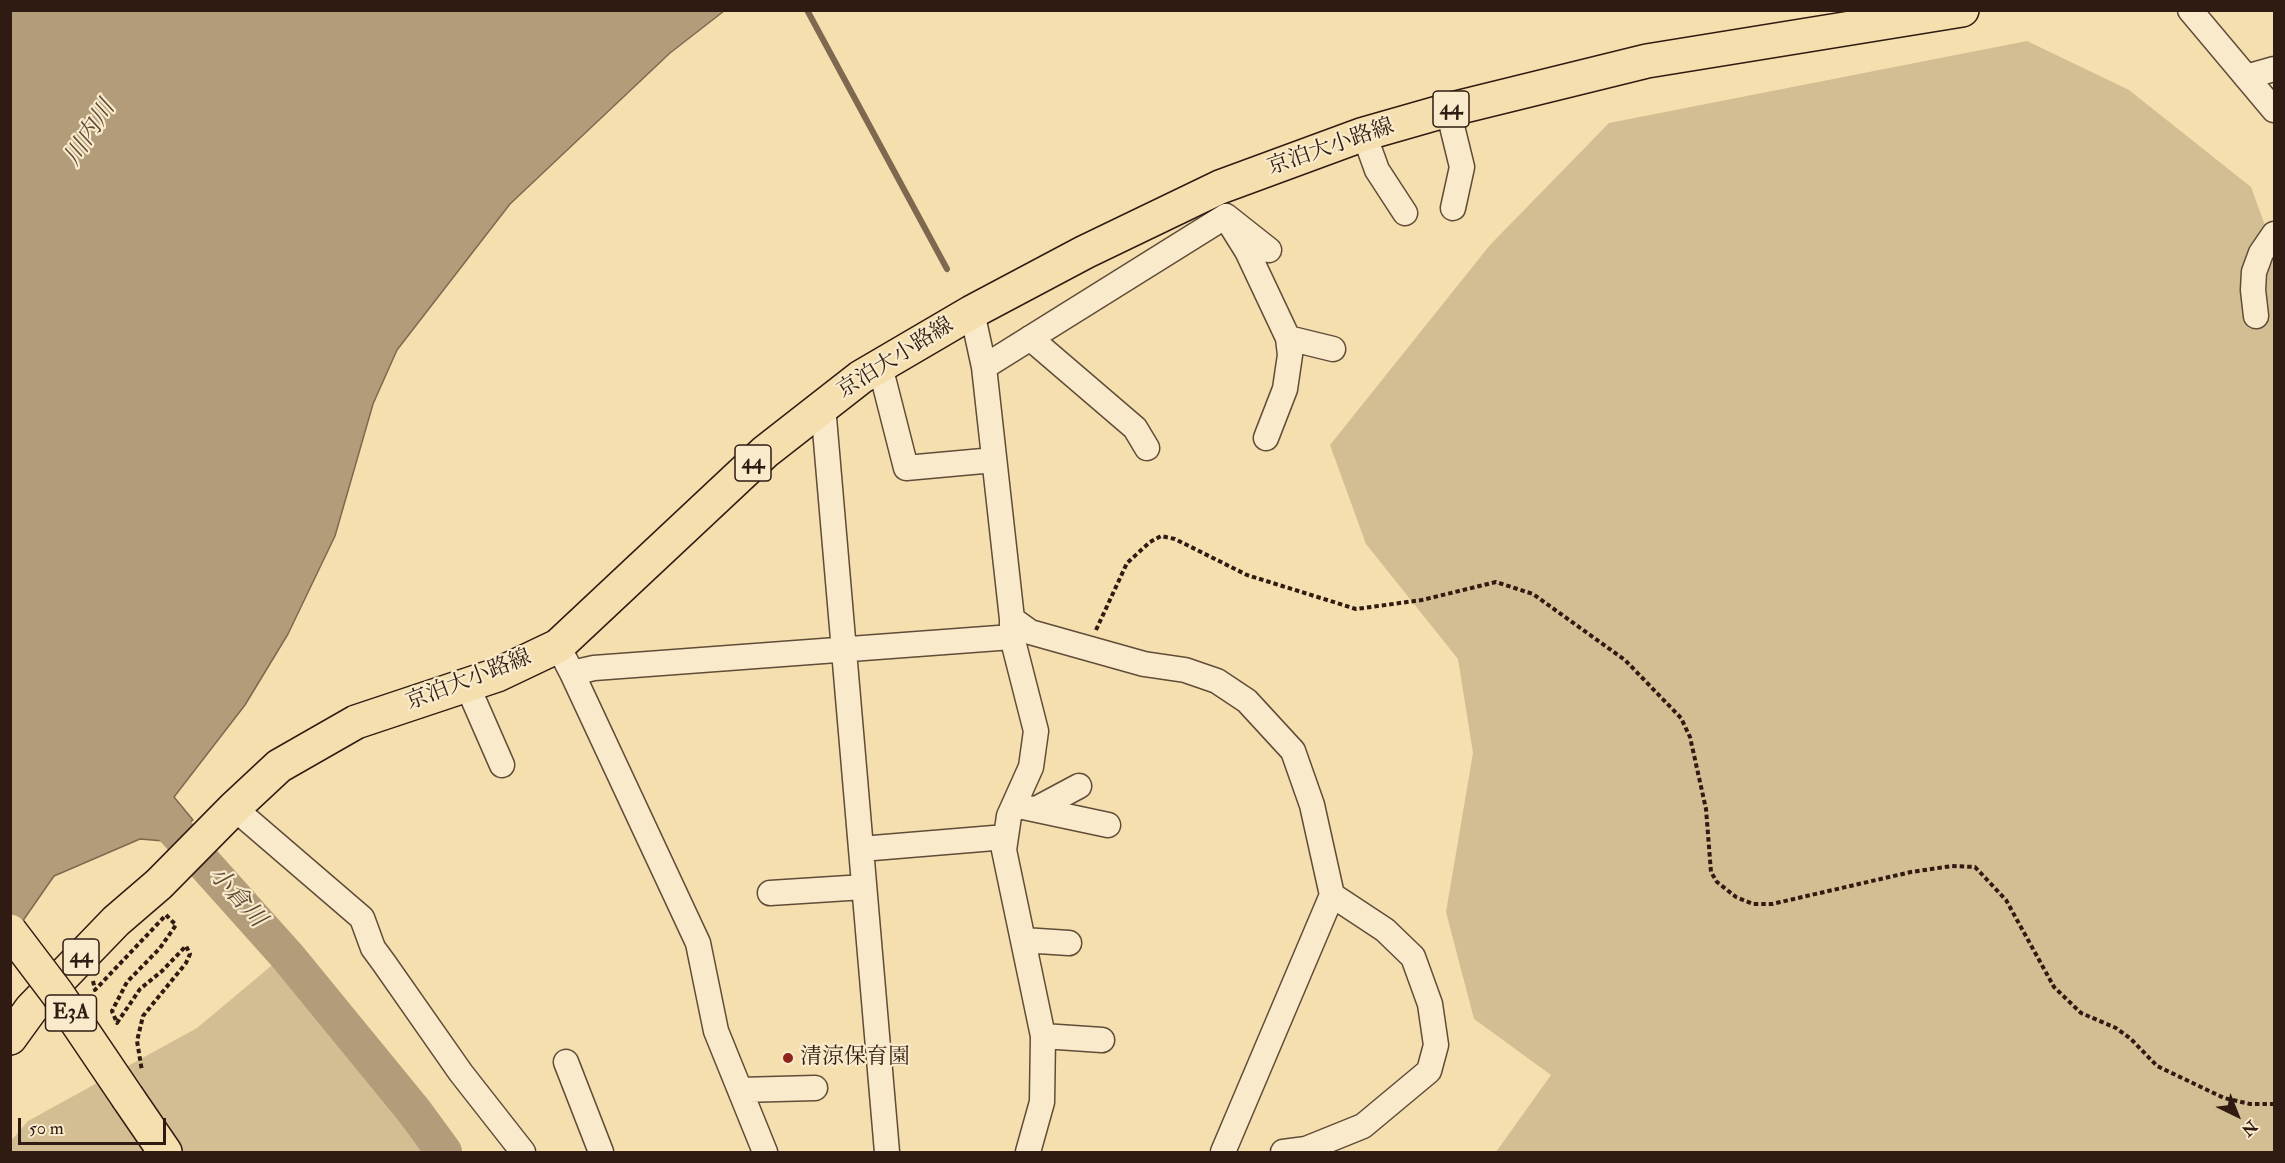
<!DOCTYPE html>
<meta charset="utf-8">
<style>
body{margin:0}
#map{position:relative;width:2285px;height:1163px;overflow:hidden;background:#f5dfae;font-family:"IM FELL Double Pica",serif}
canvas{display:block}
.frame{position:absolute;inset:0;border:12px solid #2f1b12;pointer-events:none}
.north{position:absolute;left:2207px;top:1085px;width:60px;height:60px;-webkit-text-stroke:4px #f8eaca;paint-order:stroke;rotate:137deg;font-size:16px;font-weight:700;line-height:24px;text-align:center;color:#2f1b12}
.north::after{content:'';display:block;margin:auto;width:21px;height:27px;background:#2f1b12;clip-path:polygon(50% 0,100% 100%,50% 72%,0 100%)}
.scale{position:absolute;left:18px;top:1118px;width:148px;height:27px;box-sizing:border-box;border:3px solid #2f1b12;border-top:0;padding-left:8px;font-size:18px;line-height:21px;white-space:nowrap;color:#2f1b12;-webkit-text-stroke:4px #f8eaca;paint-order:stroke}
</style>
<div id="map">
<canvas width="2285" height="1163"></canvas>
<div class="frame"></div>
<div class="north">N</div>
<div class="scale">50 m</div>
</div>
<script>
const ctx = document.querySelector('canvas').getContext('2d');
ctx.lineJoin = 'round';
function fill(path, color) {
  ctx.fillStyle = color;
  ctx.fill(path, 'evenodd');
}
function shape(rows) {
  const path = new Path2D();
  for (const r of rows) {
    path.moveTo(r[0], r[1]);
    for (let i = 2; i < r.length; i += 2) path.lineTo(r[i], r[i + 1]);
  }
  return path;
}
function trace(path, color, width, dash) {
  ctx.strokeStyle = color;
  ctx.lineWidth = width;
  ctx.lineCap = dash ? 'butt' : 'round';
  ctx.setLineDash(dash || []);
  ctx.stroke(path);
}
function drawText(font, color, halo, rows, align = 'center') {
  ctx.font = font + ' "IM FELL Double Pica","Noto Serif JP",serif';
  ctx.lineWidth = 4.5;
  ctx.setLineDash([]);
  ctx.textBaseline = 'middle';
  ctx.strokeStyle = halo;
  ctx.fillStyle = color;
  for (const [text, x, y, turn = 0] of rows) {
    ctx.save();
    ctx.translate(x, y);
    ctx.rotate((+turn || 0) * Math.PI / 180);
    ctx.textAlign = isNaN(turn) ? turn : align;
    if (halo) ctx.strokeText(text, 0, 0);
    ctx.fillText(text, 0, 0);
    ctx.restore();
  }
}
fill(shape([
 [2027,41,2129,90,2251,187,2274,250,2274,1152,1496,1152,1551,1075,1474,1019,1446,912,1473,753,1458,659,1366,544,1330,445,1490,245,1609,123],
 [283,956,432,1152,11,1152,10,1142,28,1121,197,1028]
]), '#d3be93');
const water = shape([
 [11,11,724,11,670,53,510,204,397,350,373,404,335,536,288,634,245,705,174,797,193,820,164,841,140,839,54,876,22,922,11,948,11,11]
]);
fill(water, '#b29c79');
trace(water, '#7e6850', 1.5);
trace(shape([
 [807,10,947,269]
]), '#7e6850', 6);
trace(shape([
 [143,795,288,957,414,1111,444,1152]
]), '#b29c79', 36);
const minor = shape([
 [2190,10,2274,110],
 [2246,77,2274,69],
 [1448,110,1462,167,1453,208],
 [1364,134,1377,170,1405,213],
 [1232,227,1247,251,1288,338,1333,349],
 [972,312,984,367,1012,619,1012,637,1036,731,1031,767,1009,816,1004,850,1043,1036,1042,1102,1028,1152],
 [2256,316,2253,290,2254,272,2261,253,2274,234],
 [1030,338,1135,428,1147,448],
 [880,366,906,468,994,460],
 [984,367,1226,216,1269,250],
 [823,406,887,1152],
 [1266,438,1285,389,1290,355,1288,338],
 [1012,619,1030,632,1144,664,1185,670,1217,681,1247,701,1293,751,1312,805,1332,895,1223,1152],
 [558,646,572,673,698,943,716,1031,765,1152],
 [572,673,594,668,1012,637],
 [467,685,502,765],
 [1014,805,1108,825],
 [234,808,362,918,373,948,384,963,461,1073,523,1152],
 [1036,809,1079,786],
 [861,849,1006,837],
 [770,893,864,887],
 [1023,940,1069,943],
 [1043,1036,1102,1040],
 [566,1062,601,1152],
 [740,1090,815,1088],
 [1283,1152,1306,1149,1363,1126,1429,1071,1436,1045,1430,1004,1413,957,1385,930,1332,895]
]);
const primary = shape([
 [10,1038,31,1009,116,921,159,884,234,808,279,766,356,722,497,675,558,646,765,452,861,377,972,312,1085,252,1220,187,1364,134,1448,110,1647,61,1962,10]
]);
const motorway = shape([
 [128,1098,165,1152]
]);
trace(minor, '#604c39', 27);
trace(primary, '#2f1b12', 36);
trace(motorway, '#2f1b12', 36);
trace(shape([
 [1096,630,1127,563,1150,542,1161,536,1175,539,1247,575,1356,609,1422,600,1496,582,1533,594,1625,660,1681,718,1690,737,1706,809,1711,872,1717,882,1736,897,1753,904,1772,904,1911,872,1952,866,1975,867,2006,900,2054,987,2081,1013,2116,1028,2131,1039,2157,1066,2224,1098,2250,1104,2274,1104],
 [93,981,95,990,166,915,176,925,160,948,127,982,112,1011,117,1023,140,989,162,971,186,946,190,954,186,963,143,1016,137,1041,142,1071]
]), '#2f1b12', 4, [4.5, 3]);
trace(minor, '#f8eaca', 24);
trace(primary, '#f5dfae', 33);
trace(motorway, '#f5dfae', 33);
const motorwayBridge = shape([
 [10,931,57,993,128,1098]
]);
trace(motorwayBridge, '#2f1b12', 36, []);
trace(motorwayBridge, '#f5dfae', 33);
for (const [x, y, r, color] of [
 [788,1058,6,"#8f2418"]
]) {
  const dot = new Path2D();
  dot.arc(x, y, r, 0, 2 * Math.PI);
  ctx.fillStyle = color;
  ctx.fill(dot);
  trace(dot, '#f8eaca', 2);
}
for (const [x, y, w] of [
 [1451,109,36],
 [753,463,36],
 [81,957,36],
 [71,1013,51]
]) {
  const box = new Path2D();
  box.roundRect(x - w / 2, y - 18, w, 36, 4.5);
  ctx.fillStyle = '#f8eaca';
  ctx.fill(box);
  trace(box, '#2f1b12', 1.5);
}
drawText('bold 21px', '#2f1b12', null, [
 ["44",1451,109],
 ["44",753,463],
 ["44",81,957],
 ["E3A",71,1013]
]);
drawText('22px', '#2f1b12', '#f8eaca', [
 ["京泊大小路線",1331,148,-19],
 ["京泊大小路線",896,359,-32],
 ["京泊大小路線",469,681,-21]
]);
drawText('22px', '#2f1b12', '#f8eaca', [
 ["清涼保育園",800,1058]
], 'left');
drawText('italic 24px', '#5d4836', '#f8eaca', [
 ["川内川",91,134,-57],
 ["小倉川",236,898,48]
]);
</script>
